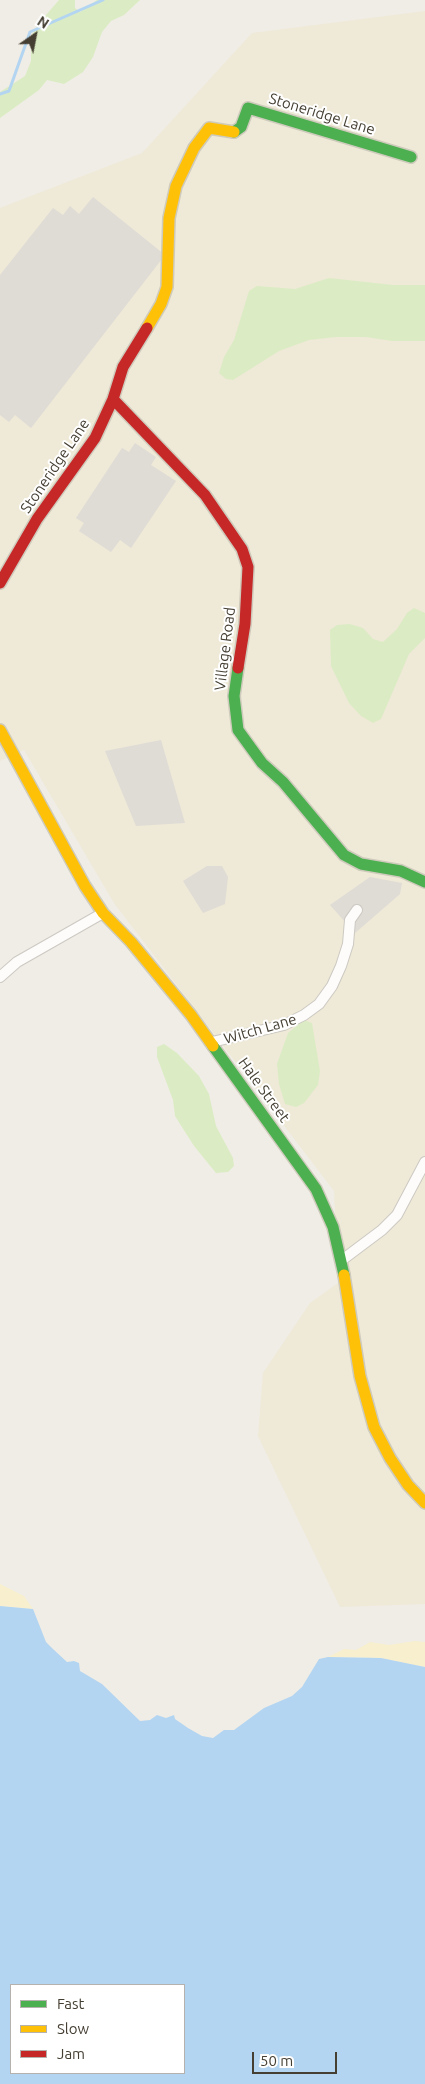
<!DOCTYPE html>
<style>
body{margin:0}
#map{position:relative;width:425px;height:2084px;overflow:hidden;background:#f0ede6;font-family:Ubuntu,sans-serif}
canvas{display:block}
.legend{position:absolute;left:10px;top:1984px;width:175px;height:90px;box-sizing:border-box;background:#fff;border:1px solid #b5b2ad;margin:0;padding:6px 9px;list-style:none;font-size:15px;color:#453f33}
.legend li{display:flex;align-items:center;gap:10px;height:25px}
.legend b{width:25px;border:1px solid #b5b2ad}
.north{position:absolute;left:10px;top:10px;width:50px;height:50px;-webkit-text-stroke:4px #fff;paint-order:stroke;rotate:33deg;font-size:14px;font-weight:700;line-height:20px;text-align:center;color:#453f33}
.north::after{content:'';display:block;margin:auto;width:18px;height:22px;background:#453f33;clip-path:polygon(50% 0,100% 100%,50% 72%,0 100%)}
.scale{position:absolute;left:252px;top:2052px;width:85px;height:22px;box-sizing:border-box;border:2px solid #453f33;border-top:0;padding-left:6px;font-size:15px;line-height:18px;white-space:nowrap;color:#453f33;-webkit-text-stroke:4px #fff;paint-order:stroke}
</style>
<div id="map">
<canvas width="425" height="2084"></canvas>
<ul class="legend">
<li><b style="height:6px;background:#4caf50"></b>Fast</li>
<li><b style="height:6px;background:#ffc107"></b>Slow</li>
<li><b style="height:6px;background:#c62828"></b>Jam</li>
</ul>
<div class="north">N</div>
<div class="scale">50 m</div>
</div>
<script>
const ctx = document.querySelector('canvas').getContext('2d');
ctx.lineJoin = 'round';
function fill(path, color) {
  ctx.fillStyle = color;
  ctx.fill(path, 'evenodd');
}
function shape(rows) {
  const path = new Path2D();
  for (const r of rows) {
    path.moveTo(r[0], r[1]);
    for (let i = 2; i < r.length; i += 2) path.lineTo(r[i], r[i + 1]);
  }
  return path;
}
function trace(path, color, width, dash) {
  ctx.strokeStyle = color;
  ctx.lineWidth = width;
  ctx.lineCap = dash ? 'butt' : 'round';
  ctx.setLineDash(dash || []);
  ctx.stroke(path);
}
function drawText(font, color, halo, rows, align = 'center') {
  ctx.font = font + ' Ubuntu,sans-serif';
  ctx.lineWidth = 4;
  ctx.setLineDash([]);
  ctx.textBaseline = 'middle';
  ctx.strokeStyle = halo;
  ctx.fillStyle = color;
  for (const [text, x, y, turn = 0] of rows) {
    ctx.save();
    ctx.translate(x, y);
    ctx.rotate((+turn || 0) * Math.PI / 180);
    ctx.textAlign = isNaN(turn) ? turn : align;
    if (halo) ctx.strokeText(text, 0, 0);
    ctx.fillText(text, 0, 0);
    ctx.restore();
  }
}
fill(shape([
 [425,11,425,1604,340,1607,258,1436,263,1373,310,1303,338,1283,334,1191,114,903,24,750,0,761,0,208,142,153,252,33]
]), '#efe9d7');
fill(shape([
 [59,0,75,0,75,8,80,12,97,0,140,0,124,15,111,21,102,32,93,57,83,72,64,84,47,80,39,90,0,118,0,92,25,76,31,61,31,37,38,24],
 [329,278,393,285,425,285,425,341,392,341,366,337,336,337,309,340,279,351,233,380,226,379,219,373,224,357,234,340,249,291,257,286,295,289],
 [414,608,425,613,425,638,409,654,381,719,373,723,361,716,349,703,331,666,330,630,337,625,350,624,363,628,373,639,383,642,397,629,407,613],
 [304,1020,312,1023,320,1071,318,1085,304,1103,296,1107,285,1104,279,1084,277,1064,288,1033],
 [164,1044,177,1053,199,1076,209,1094,216,1126,233,1158,234,1166,228,1172,216,1173,194,1146,175,1116,173,1100,157,1057,157,1047]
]), '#dbecc4');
fill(shape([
 [0,1584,24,1596,33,1609,0,1606],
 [415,1641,425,1642,425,1667,381,1658,328,1657,344,1649,356,1650,370,1642,389,1645]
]), '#f7efce');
fill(shape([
 [93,197,165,255,31,428,15,415,9,422,0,415,0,275,53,208,63,215,70,206,79,214],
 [135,443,156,457,151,465,176,481,131,548,120,540,111,552,79,531,84,523,76,518,122,448,129,452],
 [161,740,185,823,136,826,105,751],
 [207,866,222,866,228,877,225,904,203,913,183,881],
 [370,877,402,883,400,894,355,933,330,905]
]), '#dfdcd6');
fill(shape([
 [0,1606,33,1609,46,1642,53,1649,67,1662,74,1661,79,1663,80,1671,102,1684,140,1721,150,1720,157,1715,166,1718,174,1715,175,1719,188,1728,202,1736,213,1738,224,1730,234,1730,264,1708,292,1696,302,1687,319,1659,328,1657,381,1658,425,1667,425,2084,0,2084],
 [11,1985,184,1985,184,2073,11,2073]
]), '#b3d5f1');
trace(shape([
 [0,94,9,91,30,32,103,0]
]), '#b3d5f1', 3);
const street = shape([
 [0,977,17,962,103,913],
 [212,1042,284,1025,304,1015,319,1004,332,986,341,966,348,944,350,920,357,910],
 [342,1260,382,1230,397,1215,425,1162]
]);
const fast = shape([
 [234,132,241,127,248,108,411,157],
 [238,668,234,696,238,730,262,763,283,782,344,855,361,864,401,871,425,882],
 [213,1046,316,1189,333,1227,344,1275]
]);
const slow = shape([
 [147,328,161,304,167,287,169,218,176,186,194,148,209,128,234,132],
 [0,730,85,886,103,913,131,942,191,1015,213,1046],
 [344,1275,360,1376,374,1427,390,1458,408,1485,425,1503]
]);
const jam = shape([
 [113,399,205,495,242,549,248,567,245,624,238,668],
 [0,583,37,519,95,438,113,399,123,367,147,328]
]);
trace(street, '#ccc9c2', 12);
trace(fast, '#cfcbbc', 14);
trace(slow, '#cfcbbc', 14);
trace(jam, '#cfcbbc', 14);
trace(street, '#fdfcfb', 10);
trace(fast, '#4caf50', 11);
trace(slow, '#ffc107', 11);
trace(jam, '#c62828', 11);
drawText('15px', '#453f33', '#fff', [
 ["Stoneridge Lane",322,114,17],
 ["Stoneridge Lane",55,466,-56],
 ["Village Road",225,649,-83],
 ["Witch Lane",260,1029,-16],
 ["Hale Street",264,1090,54]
]);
</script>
